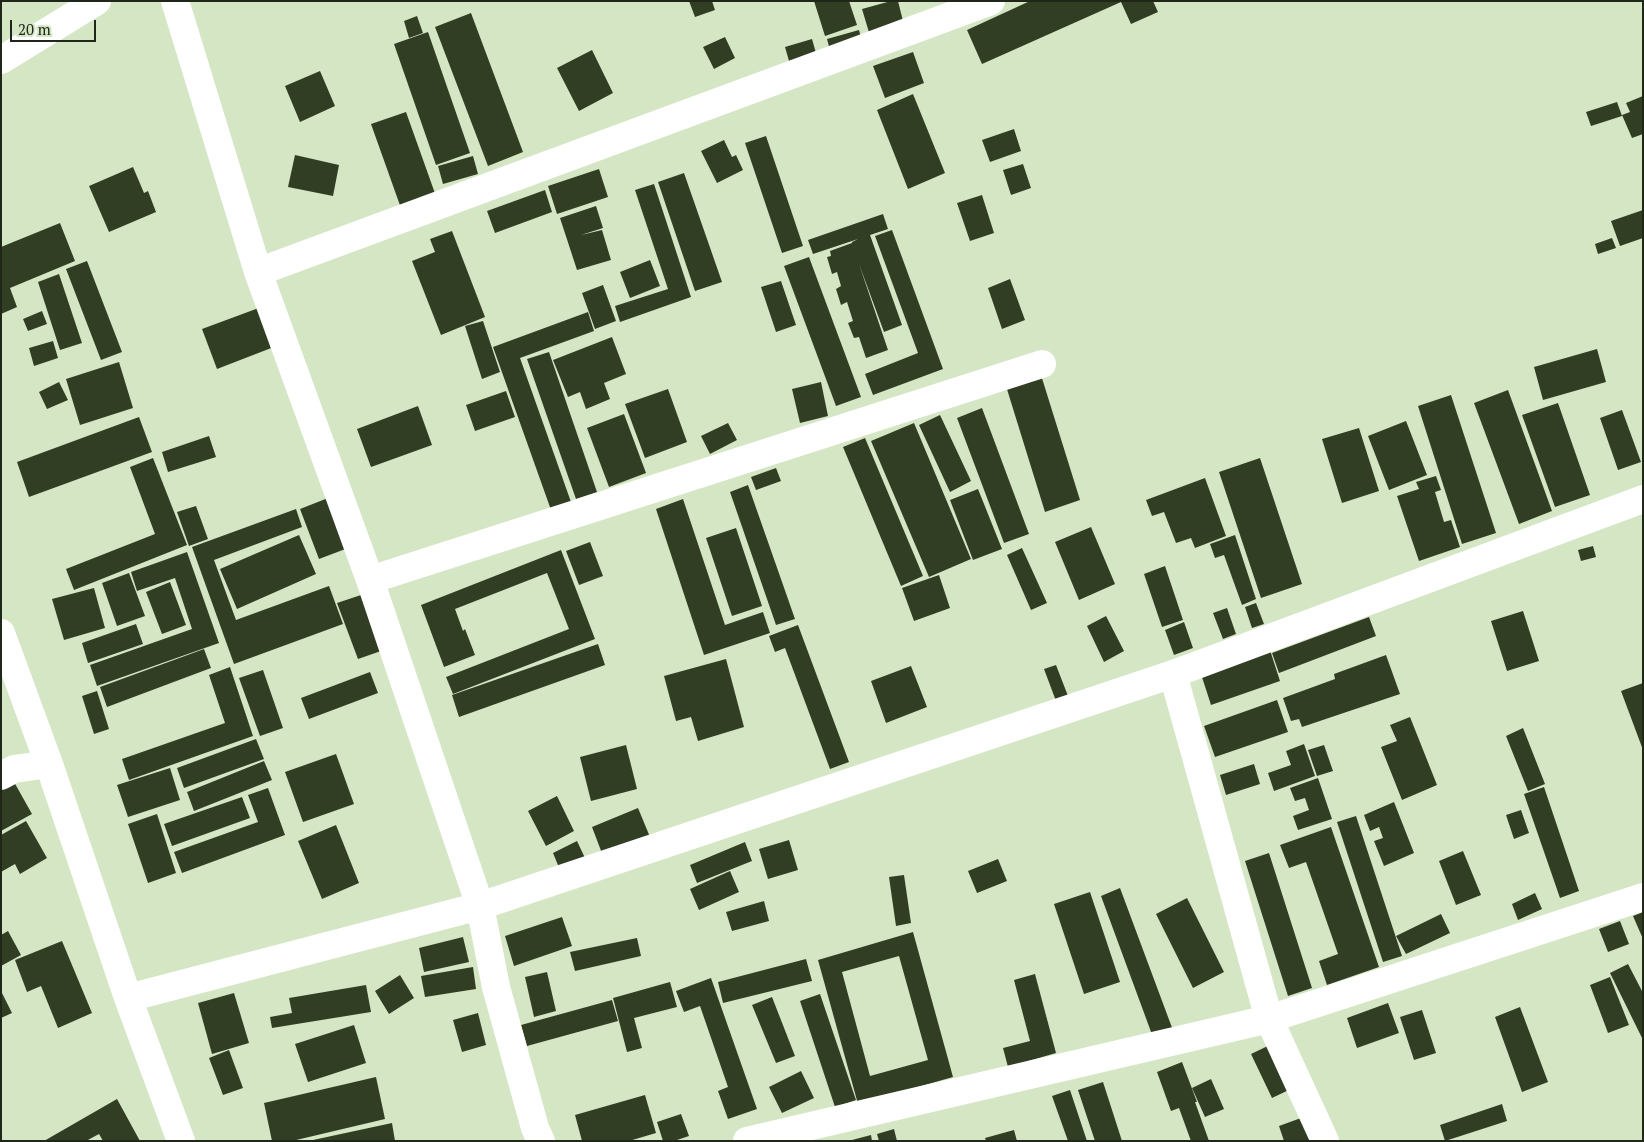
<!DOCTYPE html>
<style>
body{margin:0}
#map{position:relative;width:1644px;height:1142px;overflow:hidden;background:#d5e6c5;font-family:"PT Serif",serif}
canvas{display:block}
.frame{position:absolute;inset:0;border:2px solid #20261a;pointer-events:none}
.scale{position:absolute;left:10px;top:20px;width:86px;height:22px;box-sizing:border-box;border:2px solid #20261a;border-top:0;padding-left:6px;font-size:15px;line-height:18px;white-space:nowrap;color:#20261a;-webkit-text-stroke:4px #d5e6c5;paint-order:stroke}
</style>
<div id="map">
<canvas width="1644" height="1142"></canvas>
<div class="frame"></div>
<div class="scale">20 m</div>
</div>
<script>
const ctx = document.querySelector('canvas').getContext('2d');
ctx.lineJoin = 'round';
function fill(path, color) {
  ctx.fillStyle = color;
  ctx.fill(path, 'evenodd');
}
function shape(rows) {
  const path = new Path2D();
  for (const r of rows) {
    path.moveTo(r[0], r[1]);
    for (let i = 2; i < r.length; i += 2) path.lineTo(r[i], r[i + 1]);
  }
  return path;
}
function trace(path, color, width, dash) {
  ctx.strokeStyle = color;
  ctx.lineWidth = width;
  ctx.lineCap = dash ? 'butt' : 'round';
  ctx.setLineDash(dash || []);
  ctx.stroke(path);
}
fill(shape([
 [689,1,712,1,715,10,695,17],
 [814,1,849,1,857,25,825,36],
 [891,1,898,1,905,29,871,39,862,9],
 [1030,1,1153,1,1158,12,1131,24,1121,2,982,64,967,30],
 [471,13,523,152,488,166,435,27],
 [417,16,423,33,409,38,404,21],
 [859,30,863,46,831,54,827,39],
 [428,32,470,153,436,165,394,44],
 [725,37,735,58,714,69,703,47],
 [812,39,816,53,789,61,785,47],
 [592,50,613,93,579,111,557,68],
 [913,52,924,83,885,98,873,66],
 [320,71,335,106,300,122,285,86],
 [913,94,945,173,908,189,877,110],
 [1643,96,1643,134,1632,138,1622,115,1630,112,1626,103],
 [1617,102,1622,116,1591,126,1586,112],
 [406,112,437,199,402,211,371,124],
 [1014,129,1021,151,990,162,982,140],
 [766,136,803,246,782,253,745,143],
 [724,140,732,157,736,155,743,170,717,183,701,151],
 [295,155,339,165,333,196,288,187],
 [473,156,478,174,443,184,438,166],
 [1023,164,1031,188,1011,195,1003,170],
 [133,167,144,193,148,191,156,212,109,232,89,186],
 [599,169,608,197,557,214,548,186],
 [684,173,722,282,695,291,658,182],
 [654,184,691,297,620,322,615,306,668,289,635,190],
 [545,190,552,212,495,233,487,211],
 [982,195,994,233,970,241,957,203],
 [596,206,603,228,581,235,602,230,611,260,577,270,560,218],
 [1643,210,1643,238,1620,246,1611,221],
 [883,214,888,229,870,235,902,325,884,332,859,264,888,350,866,358,859,337,854,338,848,323,853,321,847,302,841,305,836,289,841,286,837,272,832,274,827,257,831,256,830,251,852,243,852,242,858,239,813,254,808,240],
 [60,223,75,261,10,288,17,307,1,314,1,247],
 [892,230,943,369,873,395,865,374,918,353,875,236],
 [452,231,485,317,441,335,412,261,435,252,430,239],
 [1612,238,1616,248,1598,254,1595,244],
 [809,257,861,397,836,406,784,266],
 [650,260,660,286,630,298,620,272],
 [87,261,122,352,101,360,66,269],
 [59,274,82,343,60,350,38,282],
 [1010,279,1025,320,1002,329,988,288],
 [781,281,796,325,776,332,761,287],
 [603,285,616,321,595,329,582,293],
 [264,306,279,345,217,369,202,329],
 [42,311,47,324,28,331,23,319],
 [588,312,594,331,520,358,571,502,551,510,493,347],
 [483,321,500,372,482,379,465,326],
 [612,337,626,374,604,383,610,399,586,409,580,392,568,397,553,360],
 [53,341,58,358,34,366,29,348],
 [1597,349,1606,382,1543,400,1534,367],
 [549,352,597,492,576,499,527,359],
 [119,362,133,408,80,425,66,379],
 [1041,375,1080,500,1045,512,1006,386],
 [59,382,68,400,47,409,39,392],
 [821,382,828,416,800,423,792,389],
 [668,389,687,442,645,458,625,404],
 [1508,390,1552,511,1519,524,1474,403],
 [506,391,515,417,475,431,466,405],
 [1451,395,1496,533,1462,544,1418,406],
 [1558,403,1590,495,1555,507,1522,415],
 [418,406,432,445,371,467,357,429],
 [982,408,1029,534,1004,543,957,418],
 [1622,410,1641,462,1618,470,1600,418],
 [624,414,646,473,609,487,587,428],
 [940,415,971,481,950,492,919,425],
 [139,417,152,452,29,497,17,462],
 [1406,421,1427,475,1389,490,1368,436],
 [728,423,737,440,710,454,701,436],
 [914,423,971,559,929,577,871,441],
 [1359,428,1379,491,1342,503,1322,439],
 [209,436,216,457,168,472,162,452],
 [865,438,923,576,901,586,843,447],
 [153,458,187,545,74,590,66,569,155,534,130,467],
 [1260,458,1302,584,1261,598,1219,472],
 [776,468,781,481,756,490,751,477],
 [1436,476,1441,490,1435,492,1444,522,1451,520,1460,547,1419,561,1397,496,1419,489,1416,482],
 [1205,478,1226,536,1195,548,1191,538,1176,543,1164,512,1152,516,1146,500],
 [748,485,795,619,776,625,730,492],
 [978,489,1002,549,973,560,950,500],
 [328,498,348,548,319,559,300,509],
 [683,499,725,625,763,612,770,633,704,655,656,509],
 [196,506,208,539,189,546,177,512],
 [296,509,302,527,214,560,236,620,329,586,343,624,234,664,192,547],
 [1091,527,1115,584,1079,600,1055,542],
 [736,528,762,606,732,616,706,538],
 [299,535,316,574,237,609,220,569],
 [1235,535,1256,599,1242,605,1224,555,1215,558,1210,544],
 [590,542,603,576,579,585,566,551],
 [1593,546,1596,557,1581,561,1578,550],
 [1022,548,1047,603,1031,610,1007,555],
 [561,550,595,639,453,694,446,677,569,629,547,573,455,609,463,631,465,629,475,655,444,667,421,605],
 [187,552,219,643,97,686,90,665,192,629,175,578,137,591,131,572],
 [1165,566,1183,620,1162,627,1144,574],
 [129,573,145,616,117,626,102,583],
 [939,575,950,608,914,621,902,588],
 [170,582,186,625,162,634,146,592],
 [94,588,105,628,64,640,52,599],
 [361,595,381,651,358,659,337,603],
 [1256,603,1264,624,1252,628,1245,607],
 [1227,608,1236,634,1223,639,1213,613],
 [1523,611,1539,661,1507,671,1491,621],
 [1106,616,1124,651,1104,662,1087,626],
 [1369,617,1376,636,1279,673,1272,653],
 [1184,622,1193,648,1174,655,1165,630],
 [136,624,143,644,88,663,82,643],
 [798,625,849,762,830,769,785,648,775,652,769,636],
 [598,644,605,665,459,717,452,695],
 [204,649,211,668,107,707,100,687],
 [1270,650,1280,681,1211,705,1201,674],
 [1386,655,1400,694,1302,727,1299,719,1291,721,1283,698,1335,679,1334,674],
 [726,659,744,727,698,741,691,717,676,721,664,676],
 [1056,665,1068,696,1056,701,1044,669],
 [911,666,927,707,886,723,871,681],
 [230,667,253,736,129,780,122,759,225,723,209,675],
 [263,670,283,728,260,736,239,678],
 [370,672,378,693,309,719,301,698],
 [1643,683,1643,750,1621,691],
 [97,691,109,729,94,734,82,696],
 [1277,700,1288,732,1215,757,1204,726],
 [1410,717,1437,785,1402,800,1381,747,1397,741,1390,725],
 [1523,728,1545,784,1528,791,1506,736],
 [256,739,264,759,184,788,177,768],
 [1304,744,1315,776,1274,791,1268,773,1291,765,1286,751],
 [626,745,637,789,591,801,580,757],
 [1324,745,1333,771,1317,776,1308,750],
 [336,754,354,804,303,822,285,772],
 [264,761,272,780,194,811,187,792],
 [1254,764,1260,784,1226,795,1220,775],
 [170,768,180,800,128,817,117,785],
 [9,773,32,814,1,831,1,778],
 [1318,778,1332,819,1298,830,1293,816,1309,810,1305,798,1295,801,1290,788],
 [1544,787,1579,891,1560,898,1524,794],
 [268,788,285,835,182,873,174,852,258,822,248,795],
 [557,796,574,831,546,846,528,811],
 [242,797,250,818,172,846,164,824],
 [1394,802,1414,853,1384,866,1374,841,1383,838,1379,827,1370,831,1364,815],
 [638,808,650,837,603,856,592,827],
 [1521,810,1529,833,1514,839,1506,815],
 [157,814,176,873,148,883,128,824],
 [1356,816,1402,956,1383,962,1337,822],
 [26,821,47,858,20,874,15,864,1,872,1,835],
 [336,825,359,883,322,899,298,841],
 [1331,827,1379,967,1327,985,1319,961,1338,954,1306,862,1289,868,1280,845],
 [789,840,798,870,768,879,759,849],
 [577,841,585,858,560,870,553,853],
 [745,842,752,861,697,883,690,865],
 [1463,851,1481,895,1456,905,1439,861],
 [1269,853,1312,988,1288,996,1245,861],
 [998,859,1007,881,977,893,968,871],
 [730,871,739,892,699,910,690,889],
 [904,875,911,923,896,926,889,877],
 [1120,888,1174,1033,1154,1040,1101,896],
 [1090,892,1120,982,1084,994,1054,904],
 [1535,893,1542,909,1518,920,1512,904],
 [1187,898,1224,972,1193,988,1156,914],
 [764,901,769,921,732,931,726,912],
 [1643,912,1643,939,1633,916],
 [1441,914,1450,933,1406,954,1396,936],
 [562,917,572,946,514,966,505,936],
 [1620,921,1629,944,1608,952,1599,929],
 [8,931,21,955,1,966,1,935],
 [913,932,953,1077,858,1104,818,960],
 [899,956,928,1060,870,1076,842,972],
 [463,937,469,962,424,972,419,948],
 [637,938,641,956,575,971,570,952],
 [62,941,92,1013,58,1028,41,986,27,992,15,960],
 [806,959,812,981,723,1003,718,982],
 [1628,964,1643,993,1643,1040,1610,973],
 [473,967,476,989,425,997,421,976],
 [547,972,556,1011,534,1017,525,977],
 [1035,974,1056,1053,1008,1067,1003,1048,1030,1041,1014,980],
 [400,975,414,998,389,1014,375,991],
 [1610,977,1629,1025,1608,1033,1590,985],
 [711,978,757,1109,728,1119,718,1091,728,1087,700,1006,684,1012,676,991],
 [670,982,677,1007,634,1018,642,1048,627,1052,613,998],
 [366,985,371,1012,272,1028,270,1017,292,1013,289,998],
 [1,991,12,1013,1,1018],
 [234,993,249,1043,212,1054,198,1003],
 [820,994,856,1100,835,1107,800,1001],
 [772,997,795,1056,776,1063,752,1005],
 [612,1000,618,1021,527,1046,521,1025],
 [1388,1003,1399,1033,1357,1048,1347,1018],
 [1520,1007,1548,1082,1522,1092,1495,1017],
 [1422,1010,1436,1053,1414,1060,1400,1017],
 [478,1013,486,1045,462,1052,453,1020],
 [354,1025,366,1063,308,1082,295,1044],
 [1272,1044,1293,1088,1272,1098,1251,1054],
 [229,1050,243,1088,223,1095,209,1058],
 [1182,1062,1197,1102,1195,1102,1209,1141,1191,1141,1179,1108,1171,1111,1157,1072],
 [801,1071,814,1098,782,1113,769,1087],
 [376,1077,385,1119,292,1141,272,1141,264,1103],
 [1211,1079,1224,1109,1205,1117,1192,1088],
 [1103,1082,1122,1141,1095,1141,1078,1090],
 [1070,1090,1087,1141,1068,1141,1052,1096],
 [645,1095,656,1133,629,1141,582,1141,575,1115],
 [117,1099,140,1141,103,1141,99,1134,86,1141,44,1141],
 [1502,1104,1507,1121,1445,1141,1440,1125],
 [681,1114,689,1136,674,1141,663,1141,657,1122],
 [1301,1118,1310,1141,1284,1141,1279,1126],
 [392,1123,395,1141,313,1141,313,1140],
 [894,1129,897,1141,879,1141,877,1134],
 [1014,1130,1017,1141,986,1141,985,1138],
 [871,1135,872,1141,852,1141,852,1140]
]), '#313e24');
trace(shape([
 [175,1,258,272,370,580,480,906,496,987,535,1128,541,1141],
 [1,60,97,1],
 [258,272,991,1],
 [370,580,1042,364],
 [1,633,49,764,128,998,181,1141],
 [1173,674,1269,1019,1325,1141],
 [1,776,14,769,49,764],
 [128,998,480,906,1173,674,1643,499],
 [747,1141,1269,1019,1643,897]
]), '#fff', 28);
</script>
